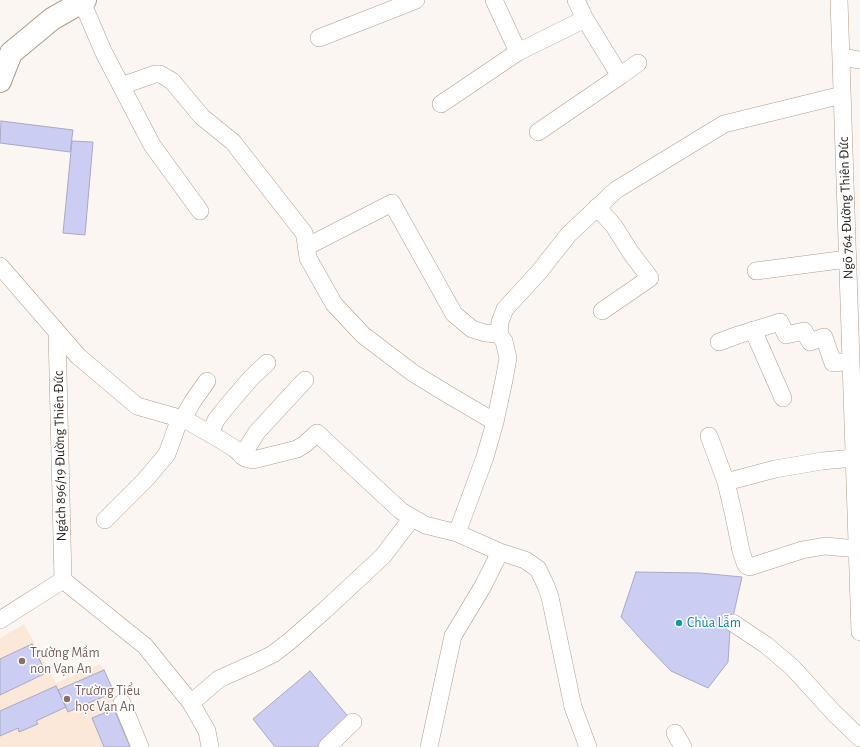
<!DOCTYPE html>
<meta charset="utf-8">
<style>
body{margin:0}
canvas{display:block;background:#fcf6f2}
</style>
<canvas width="860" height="747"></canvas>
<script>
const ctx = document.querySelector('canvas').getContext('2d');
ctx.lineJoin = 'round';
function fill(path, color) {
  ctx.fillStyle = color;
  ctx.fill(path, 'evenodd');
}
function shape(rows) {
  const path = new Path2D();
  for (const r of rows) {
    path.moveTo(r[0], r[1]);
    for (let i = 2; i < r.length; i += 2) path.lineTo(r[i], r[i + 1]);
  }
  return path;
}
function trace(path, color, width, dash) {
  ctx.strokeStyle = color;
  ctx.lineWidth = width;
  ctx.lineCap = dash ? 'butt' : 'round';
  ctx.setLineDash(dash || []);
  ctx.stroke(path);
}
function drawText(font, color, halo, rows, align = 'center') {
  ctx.font = font + ' "Alegreya Sans",sans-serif';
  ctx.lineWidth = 3;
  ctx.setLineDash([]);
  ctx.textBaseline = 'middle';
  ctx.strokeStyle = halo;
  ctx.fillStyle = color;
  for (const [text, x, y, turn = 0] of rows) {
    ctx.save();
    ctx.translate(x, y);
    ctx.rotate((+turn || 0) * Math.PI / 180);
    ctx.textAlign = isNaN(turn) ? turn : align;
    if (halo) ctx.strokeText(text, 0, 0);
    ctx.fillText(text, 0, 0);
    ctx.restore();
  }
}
fill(shape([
 [24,624,56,683,100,664,104,670,114,692,136,747,0,747,0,638]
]), '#fbe8d9');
const building = shape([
 [1,121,73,130,70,152,0,143,1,121],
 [72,141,93,142,85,235,63,233,72,141],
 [636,572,700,573,742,577,730,630,728,662,708,688,671,671,646,645,621,617,636,572],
 [32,644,46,673,0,695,0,659,32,644],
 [104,670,114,692,68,712,58,690,104,670],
 [310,671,351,720,322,747,275,747,253,719,310,671],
 [56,686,66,707,36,721,38,724,19,732,18,728,0,736,0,711,56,686],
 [114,709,130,747,104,747,92,718,114,709]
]);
fill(building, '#cbcef2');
trace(building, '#a6a9c3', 1);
const minor = shape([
 [494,0,518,52],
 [839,0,860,632],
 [82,2,104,53,152,145,200,211],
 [585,19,620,76,638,63],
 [319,38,416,0],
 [841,57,860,60],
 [121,86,155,74,160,74,172,81,202,117,233,142,304,233,305,237,308,258,334,304,363,335,413,373,449,395,495,422],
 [441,104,518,52,585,19,576,0],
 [538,132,620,76],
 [597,207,614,226,631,253,650,278,602,311],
 [306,247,392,203,454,314,472,329,485,333,499,334],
 [0,266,78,356,137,406,186,420,221,440,235,449,245,458,253,460,297,449,305,444,317,433,401,511,425,525,457,533,500,552,525,560,538,569,546,586,550,597,573,707,588,747],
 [756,271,847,259],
 [753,330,783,398],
 [57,332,63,580],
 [719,342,738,335,780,322,786,335,804,331,810,342,824,337,833,363,851,361],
 [183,418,193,401,207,381],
 [210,434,216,420,227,406,251,378,267,363],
 [709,436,726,482,734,516,741,551,745,563,747,566,750,567,802,550,825,546,857,549],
 [242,456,257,432,305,380],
 [726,482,775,469,822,461,854,458],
 [105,520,146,479,167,454,180,418],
 [457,533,485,457,495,422,504,380,508,358,504,341,499,334,500,322,505,309,539,272,569,234,616,190,724,124,842,95],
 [63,580,145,646,191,703,207,731,210,747],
 [0,620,63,580],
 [733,623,766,645,792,667,834,713,860,738],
 [122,703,140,747],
 [191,703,219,679,259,661,273,654,290,641,325,610,383,556,412,518],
 [675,733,683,747],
 [327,747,353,722],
 [429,747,453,636,483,586,500,552]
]);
const major = shape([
 [0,81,11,53,52,19,85,0]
]);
trace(minor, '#b39b89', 18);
trace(major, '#b39b89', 24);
trace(minor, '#fff', 17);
trace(major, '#fff', 22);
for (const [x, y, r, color] of [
 [679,623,4,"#0f9aa8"],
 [22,661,4,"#8d6e63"],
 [67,699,4,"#8d6e63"]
]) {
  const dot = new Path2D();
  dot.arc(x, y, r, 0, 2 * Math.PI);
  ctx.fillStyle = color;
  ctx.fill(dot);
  trace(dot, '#fff', 1.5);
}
drawText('14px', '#261d16', '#fff', [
 ["Ngõ 764 Đường Thiên Đức",846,208,-92],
 ["Ngách 896/19 Đường Thiên Đức",60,456,-91]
]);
drawText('14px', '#0d838f', '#fff', [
 ["Chùa Lẫm",687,623]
], 'left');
drawText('14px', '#785e54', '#fff', [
 ["Trường Mầm",30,653],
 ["non Vạn An",30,669],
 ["Trường Tiểu",75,691],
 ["học Vạn An",75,707]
], 'left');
</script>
